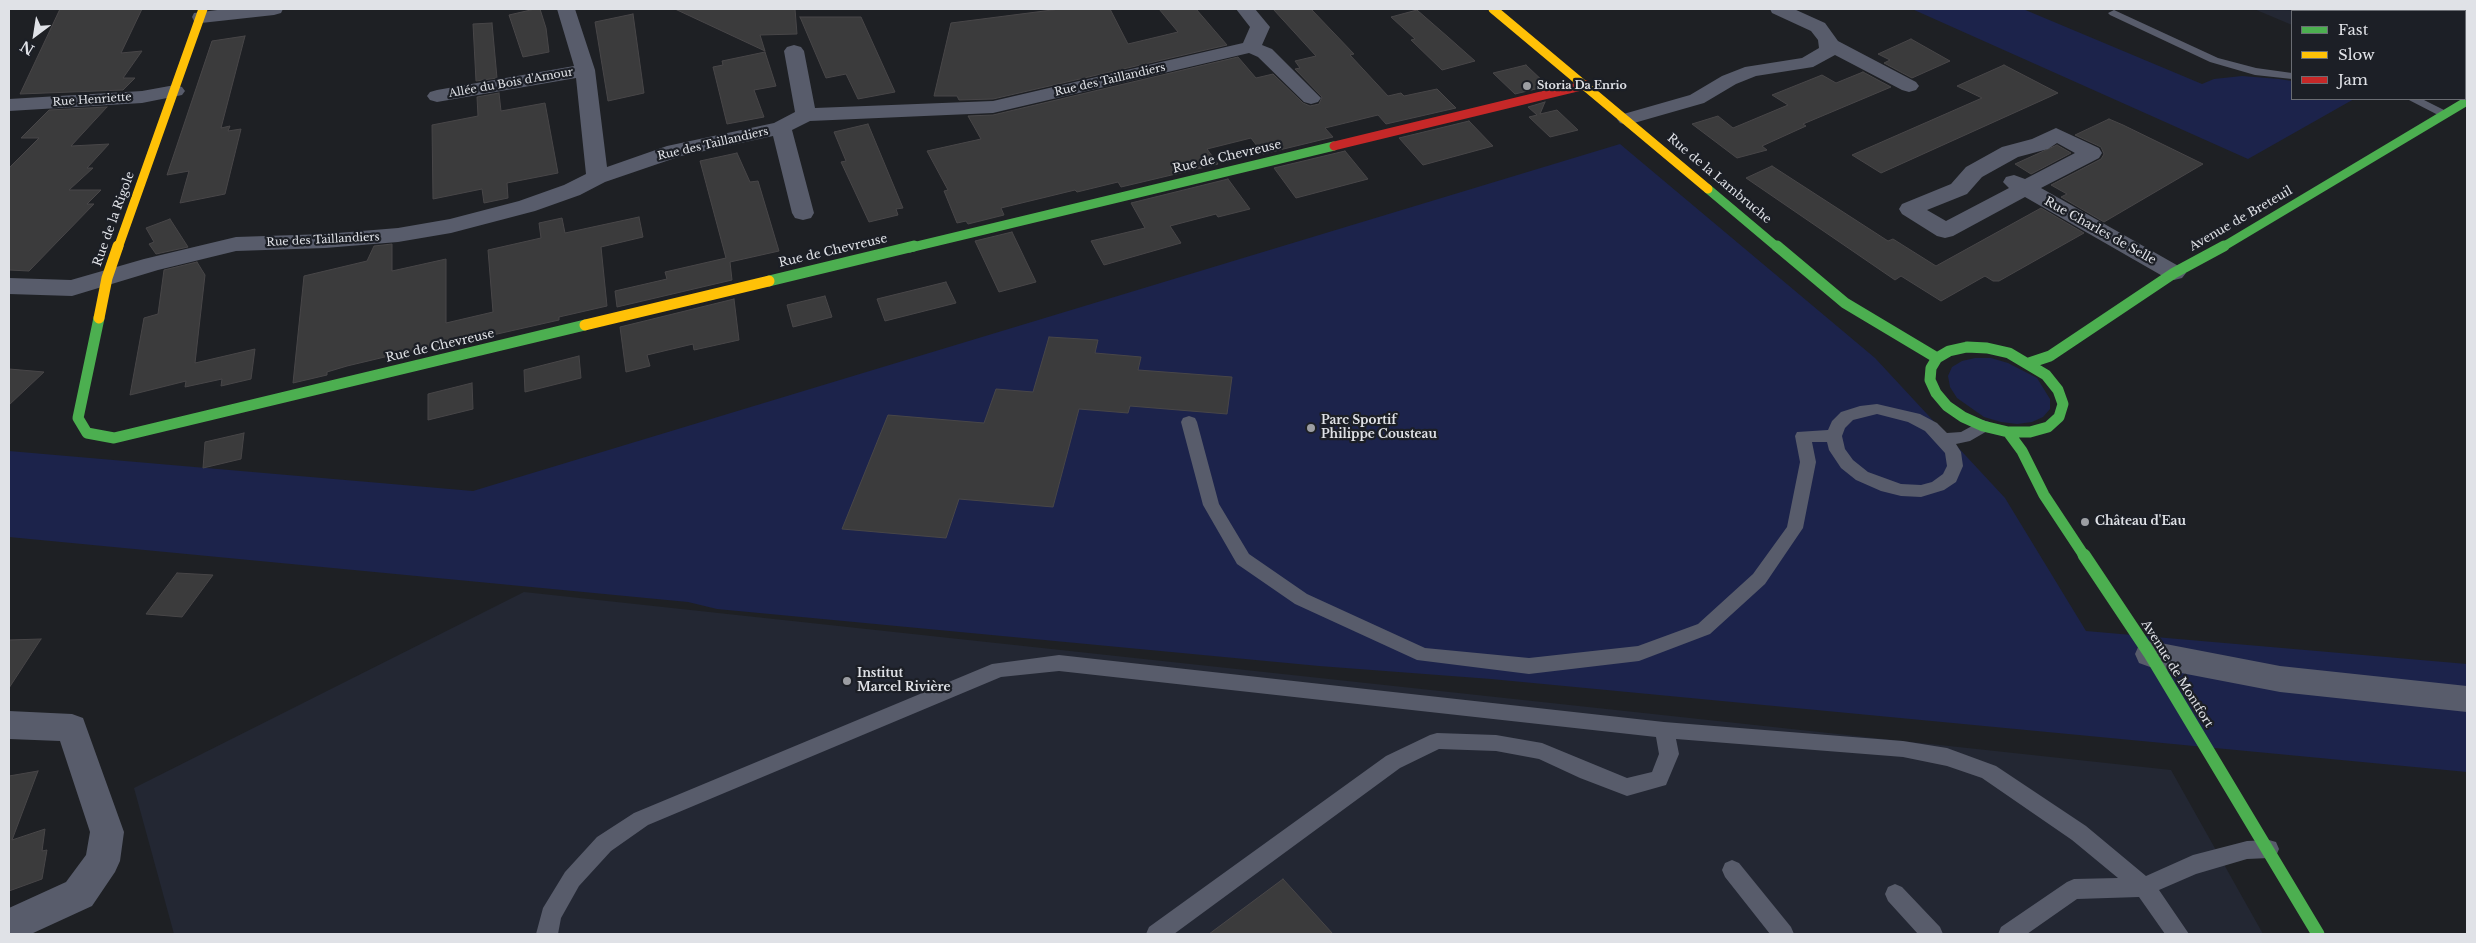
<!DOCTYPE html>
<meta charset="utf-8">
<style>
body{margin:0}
#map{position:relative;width:2476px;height:943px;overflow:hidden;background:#1e2024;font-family:"Libre Baskerville",serif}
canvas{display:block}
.frame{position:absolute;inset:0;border:10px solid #e0e2e7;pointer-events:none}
.legend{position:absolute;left:2291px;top:10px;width:175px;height:90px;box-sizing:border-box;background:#1c1f26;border:1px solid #6a6d73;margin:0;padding:6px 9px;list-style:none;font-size:15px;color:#e0e2e7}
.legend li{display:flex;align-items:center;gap:10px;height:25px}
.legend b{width:25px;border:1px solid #6a6d73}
.north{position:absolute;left:10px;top:10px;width:50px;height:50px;-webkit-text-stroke:4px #1c1f26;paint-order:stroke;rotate:211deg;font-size:14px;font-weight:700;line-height:20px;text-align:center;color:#e0e2e7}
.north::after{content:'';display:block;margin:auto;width:18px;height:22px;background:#e0e2e7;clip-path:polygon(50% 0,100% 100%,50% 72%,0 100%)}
</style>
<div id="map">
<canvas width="2476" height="943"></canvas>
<div class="frame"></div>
<ul class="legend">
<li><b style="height:6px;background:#4caf50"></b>Fast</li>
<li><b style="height:6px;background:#ffc107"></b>Slow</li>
<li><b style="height:6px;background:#c62828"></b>Jam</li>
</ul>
<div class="north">N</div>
</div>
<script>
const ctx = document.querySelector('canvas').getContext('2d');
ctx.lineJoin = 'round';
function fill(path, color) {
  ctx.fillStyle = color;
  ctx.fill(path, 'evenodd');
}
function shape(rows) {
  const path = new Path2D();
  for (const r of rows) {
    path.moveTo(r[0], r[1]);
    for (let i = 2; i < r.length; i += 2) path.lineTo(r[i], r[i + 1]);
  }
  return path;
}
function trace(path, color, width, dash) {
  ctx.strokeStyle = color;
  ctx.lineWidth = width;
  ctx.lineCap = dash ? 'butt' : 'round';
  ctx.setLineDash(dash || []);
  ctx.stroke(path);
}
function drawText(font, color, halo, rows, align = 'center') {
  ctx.font = font + ' "Libre Baskerville",serif';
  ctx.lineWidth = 4.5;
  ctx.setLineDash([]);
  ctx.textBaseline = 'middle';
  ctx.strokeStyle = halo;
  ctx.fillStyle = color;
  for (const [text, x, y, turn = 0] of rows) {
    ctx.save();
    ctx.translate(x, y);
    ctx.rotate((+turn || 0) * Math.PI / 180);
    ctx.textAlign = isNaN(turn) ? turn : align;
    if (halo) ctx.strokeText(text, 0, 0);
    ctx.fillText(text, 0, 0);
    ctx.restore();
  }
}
fill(shape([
 [2254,9,2467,9,2467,70,2465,72,2465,11,2292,11,2292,25],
 [524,592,2171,770,2263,934,174,934,134,788]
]), '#232733');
fill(shape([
 [1912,9,2023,9,2202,84,2214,79,2242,76,2279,79,2292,81,2292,99,2354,99,2248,159],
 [1620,144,1875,358,2005,498,2086,631,2467,664,2467,772,1491,679,1319,666,717,609,688,602,9,537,9,451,473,491],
 [1975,358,1991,358,2008,363,2037,378,2050,399,2050,409,2043,417,2032,422,2017,424,2001,422,1984,417,1957,398,1950,387,1948,376,1952,367,1962,361]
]), '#1c234b');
const building = shape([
 [60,9,142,9,121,53,142,51,123,78,135,78,123,90,20,94,60,9],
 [535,9,540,9,546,28,549,52,523,57,509,15,535,9],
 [675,9,795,9,797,34,760,35,765,51,675,9],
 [1060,9,1110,9,1128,44,1178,32,1159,9,1196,9,1227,45,993,99,959,100,957,96,934,96,951,23,1060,9],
 [1273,9,1311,9,1354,54,1350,55,1388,96,1401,93,1404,96,1437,89,1456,108,1386,124,1378,115,1325,128,1333,137,1263,154,1251,138,1207,149,1218,164,1121,187,1118,182,1077,192,1075,190,1001,208,1004,215,968,224,966,221,957,223,944,191,948,190,927,151,981,139,968,116,993,115,1238,57,1256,78,1273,74,1303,103,1310,106,1319,104,1322,97,1295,69,1300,68,1295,61,1316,56,1273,9],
 [1417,10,1448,37,1475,61,1442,70,1411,40,1415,39,1391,17,1417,10],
 [633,14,644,93,608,101,595,22,633,14],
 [800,17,861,17,895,92,858,99,846,74,826,78,800,17],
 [492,23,497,78,476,81,473,24,492,23],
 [245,36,221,128,230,126,228,131,241,129,225,194,180,203,189,171,167,175,212,41,245,36],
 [1911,39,1950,61,1912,78,1884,63,1890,60,1878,54,1911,39],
 [765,52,776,86,754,90,764,117,727,124,713,67,723,65,722,61,765,52],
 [1526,65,1548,86,1515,94,1493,73,1526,65],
 [2004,65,2058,93,1881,173,1852,155,1982,98,1957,86,2004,65],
 [1863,72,1891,87,1803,124,1806,126,1762,146,1767,150,1737,158,1692,124,1718,116,1733,128,1788,105,1772,95,1822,75,1836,83,1863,72],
 [499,93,501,111,545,103,558,173,507,183,508,198,484,203,482,189,433,199,432,125,478,116,477,97,499,93],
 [1545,102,1540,114,1557,110,1578,130,1550,137,1529,117,1537,115,1528,107,1545,102],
 [107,107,71,146,109,144,87,168,93,168,69,190,101,190,87,204,94,204,29,271,9,270,9,168,39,138,21,138,49,110,107,107],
 [2109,119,2123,125,2203,164,2104,222,2061,197,2067,194,2051,185,2101,159,2104,154,2101,147,2075,135,2109,119],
 [1469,121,1493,146,1423,165,1399,138,1469,121],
 [868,124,903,208,896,209,898,215,869,222,841,162,846,161,834,132,868,124],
 [2057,145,2071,153,2031,174,2015,164,2057,145],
 [1345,151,1368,179,1296,198,1274,168,1345,151],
 [737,153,750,182,758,181,779,251,730,262,732,280,617,307,615,291,667,279,665,272,726,258,700,161,737,153],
 [1772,166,1888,241,1893,239,1936,266,2041,208,2084,233,1999,281,1993,281,1985,276,1941,301,1901,276,1895,280,1746,178,1772,166],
 [1228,179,1250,209,1218,217,1216,214,1170,226,1181,243,1104,265,1091,241,1145,228,1131,203,1228,179],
 [639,217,643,237,601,247,607,306,559,317,559,320,431,349,431,346,347,366,327,372,327,375,293,383,304,276,367,261,374,246,392,244,392,271,446,259,446,323,493,312,488,250,541,238,539,223,562,218,565,233,639,217],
 [170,219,188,247,156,254,149,244,154,242,146,228,170,219],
 [1012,232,1036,282,999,292,975,241,1012,232],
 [197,262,205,275,195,363,255,349,251,379,221,386,222,379,185,387,186,381,130,395,144,318,158,314,164,270,197,262],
 [946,282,956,303,885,321,877,299,946,282],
 [825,296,832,317,793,327,787,305,825,296],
 [734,299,739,340,694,350,693,344,647,355,650,366,626,372,620,327,734,299],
 [1049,337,1098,340,1095,353,1141,357,1138,370,1232,377,1227,414,1130,406,1128,413,1079,409,1053,507,959,499,946,538,842,529,888,415,984,423,996,389,1033,392,1049,337],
 [579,356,581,378,525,392,524,370,579,356],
 [9,369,44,372,9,405,9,369],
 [472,383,473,409,428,420,428,394,472,383],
 [244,433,241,459,203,468,205,442,244,433],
 [177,573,213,575,182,617,146,614,177,573],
 [41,639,9,688,9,640,41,639],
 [38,771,12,840,45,829,42,851,47,850,42,879,9,891,9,776,38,771],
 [1283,879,1333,934,1209,934,1283,879]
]);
fill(building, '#3b3b3c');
trace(building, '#484648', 1);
fill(shape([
 [2114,10,2218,58,2256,68,2292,73,2292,79,2255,75,2210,62,2110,15,2108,13,2114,10],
 [2465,66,2467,66,2467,73,2465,74,2465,66],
 [2407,99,2422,99,2450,113,2444,117,2440,116,2407,99],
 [1877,404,1920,414,1937,423,1947,433,1961,432,1983,420,1989,422,1991,426,1989,430,1970,441,1956,444,1961,452,1963,466,1956,482,1944,490,1921,497,1901,496,1881,491,1856,480,1841,468,1829,450,1827,442,1812,442,1816,462,1803,528,1765,584,1710,634,1639,661,1529,674,1417,660,1295,604,1237,564,1203,505,1181,422,1183,418,1189,416,1195,418,1197,422,1219,504,1249,554,1307,594,1425,648,1529,658,1638,646,1698,624,1753,574,1787,527,1800,462,1795,436,1797,432,1828,430,1832,421,1841,412,1860,406,1877,404],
 [1877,414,1908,422,1925,431,1945,453,1947,466,1943,474,1932,482,1921,485,1901,484,1868,472,1853,460,1845,449,1842,436,1845,428,1853,420,1877,414],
 [1059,655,1664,722,1903,741,1947,748,1996,766,2086,826,2146,876,2193,855,2247,841,2269,840,2276,842,2279,849,2276,856,2269,858,2247,859,2196,874,2159,890,2189,934,2165,934,2139,897,2077,899,2027,934,1998,934,2001,927,2067,882,2074,879,2118,878,2072,840,1982,778,1947,766,1903,757,1676,739,1679,754,1666,785,1627,796,1580,778,1539,759,1496,751,1439,749,1400,768,1174,934,1146,934,1149,927,1386,756,1430,735,1437,733,1496,735,1542,743,1627,778,1652,772,1659,754,1656,737,1059,671,1001,677,648,825,611,851,579,886,561,918,558,934,536,934,543,908,565,872,597,837,634,813,992,664,1059,655],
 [1732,860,1739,863,1791,927,1794,934,1770,934,1725,877,1722,870,1725,863,1732,860],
 [1895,884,1902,887,1940,927,1943,934,1918,934,1888,901,1885,894,1888,887,1895,884]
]), '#585c6b');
fill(shape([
 [225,9,283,9,281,13,274,15,201,23,194,21,192,17,194,13,225,9],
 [557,9,575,9,595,70,607,167,667,146,774,123,795,112,784,51,787,47,794,45,801,47,804,51,815,108,993,101,1243,43,1250,27,1236,9,1255,9,1270,27,1262,45,1272,49,1321,98,1318,102,1311,104,1304,102,1258,57,1249,53,993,113,810,121,792,130,814,213,811,218,803,220,795,218,792,213,773,136,681,156,605,182,580,195,535,211,451,233,398,242,325,248,236,251,158,270,72,296,9,294,9,278,71,280,144,259,236,237,325,234,398,228,450,219,519,201,564,185,586,174,576,78,437,102,430,100,427,96,430,92,437,90,574,66,557,9],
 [1770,9,1794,9,1825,23,1838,41,1916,82,1919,86,1916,90,1909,92,1902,90,1835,55,1813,67,1756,76,1736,84,1704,103,1627,125,1620,123,1617,119,1620,115,1690,95,1722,76,1745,67,1802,58,1819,48,1818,40,1811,31,1772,13,1770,9],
 [175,85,182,87,185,91,182,95,142,103,9,111,9,99,142,91,175,85],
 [2056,128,2099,148,2102,153,2099,158,2041,188,2182,268,2186,273,2182,278,2174,280,2166,278,2025,197,1953,236,1945,238,1937,236,1902,214,1899,209,1902,204,1951,184,1966,167,2002,147,2032,139,2056,128],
 [2057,143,2075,153,2025,179,2014,175,2006,177,2003,182,2009,188,1946,221,1927,210,1967,194,1982,177,2018,157,2048,149,2057,143],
 [2150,641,2280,666,2467,686,2467,712,2280,692,2150,667,2139,663,2135,654,2139,645,2150,641],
 [9,711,72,714,83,718,124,832,120,861,115,872,92,906,31,934,9,934,9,908,66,882,86,855,90,832,60,741,9,739,9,711]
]), '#585c6b');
trace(shape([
 [1708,189,1778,248],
 [909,248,1334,146],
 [2221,248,2467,101]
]), '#4caf50', 9);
trace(shape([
 [1777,246,1845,303,1937,358],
 [769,281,914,246],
 [99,318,78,418,87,433,114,438,585,325],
 [1967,347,1987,348,2009,353,2046,375,2058,390,2063,404,2059,417,2048,427,2030,432,2008,432,1983,426,1963,417,1947,406,1936,393,1930,380,1931,368,1937,358,1949,351,1967,347],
 [2029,363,2050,356,2174,273,2224,246],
 [2008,432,2022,451,2044,495,2085,557]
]), '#4caf50', 11);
trace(shape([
 [2084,555,2150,654,2318,934]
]), '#4caf50', 13);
trace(shape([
 [1493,9,1708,189],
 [118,248,203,9]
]), '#ffc107', 9);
trace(shape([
 [99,318,107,278,118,246],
 [585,325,769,281]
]), '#ffc107', 11);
trace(shape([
 [1334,146,1586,85]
]), '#c62828', 9);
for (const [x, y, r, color] of [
 [1527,86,5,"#9c9ea3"],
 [1311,428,5,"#9c9ea3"],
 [2085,522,5,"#9c9ea3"],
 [847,681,5,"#9c9ea3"]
]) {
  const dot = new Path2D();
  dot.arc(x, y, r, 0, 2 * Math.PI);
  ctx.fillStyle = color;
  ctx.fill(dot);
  trace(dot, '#1c1f26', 2);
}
drawText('11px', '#e0e2e7', '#1c1f26', [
 ["Rue des Taillandiers",1110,80,-13],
 ["Allée du Bois d'Amour",511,83,-10],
 ["Rue Henriette",92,100,-4],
 ["Rue des Taillandiers",713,144,-13],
 ["Rue des Taillandiers",323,240,-3]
]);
drawText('bold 11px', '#e0e2e7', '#1c1f26', [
 ["Storia Da Enrio",1537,86]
], 'left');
drawText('12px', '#e0e2e7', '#1c1f26', [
 ["Rue de Chevreuse",1227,157,-13],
 ["Rue de la Lambruche",1719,179,40],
 ["Rue de la Rigole",114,219,-70],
 ["Avenue de Breteuil",2241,219,-30],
 ["Rue Charles de Selle",2100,231,29],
 ["Rue de Chevreuse",833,251,-13],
 ["Rue de Chevreuse",440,346,-13],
 ["Avenue de Montfort",2177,674,58]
]);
drawText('bold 12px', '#e0e2e7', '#1c1f26', [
 ["Parc Sportif",1321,421],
 ["Philippe Cousteau",1321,435],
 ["Château d'Eau",2095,522],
 ["Institut",857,674],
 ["Marcel Rivière",857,688]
], 'left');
</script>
